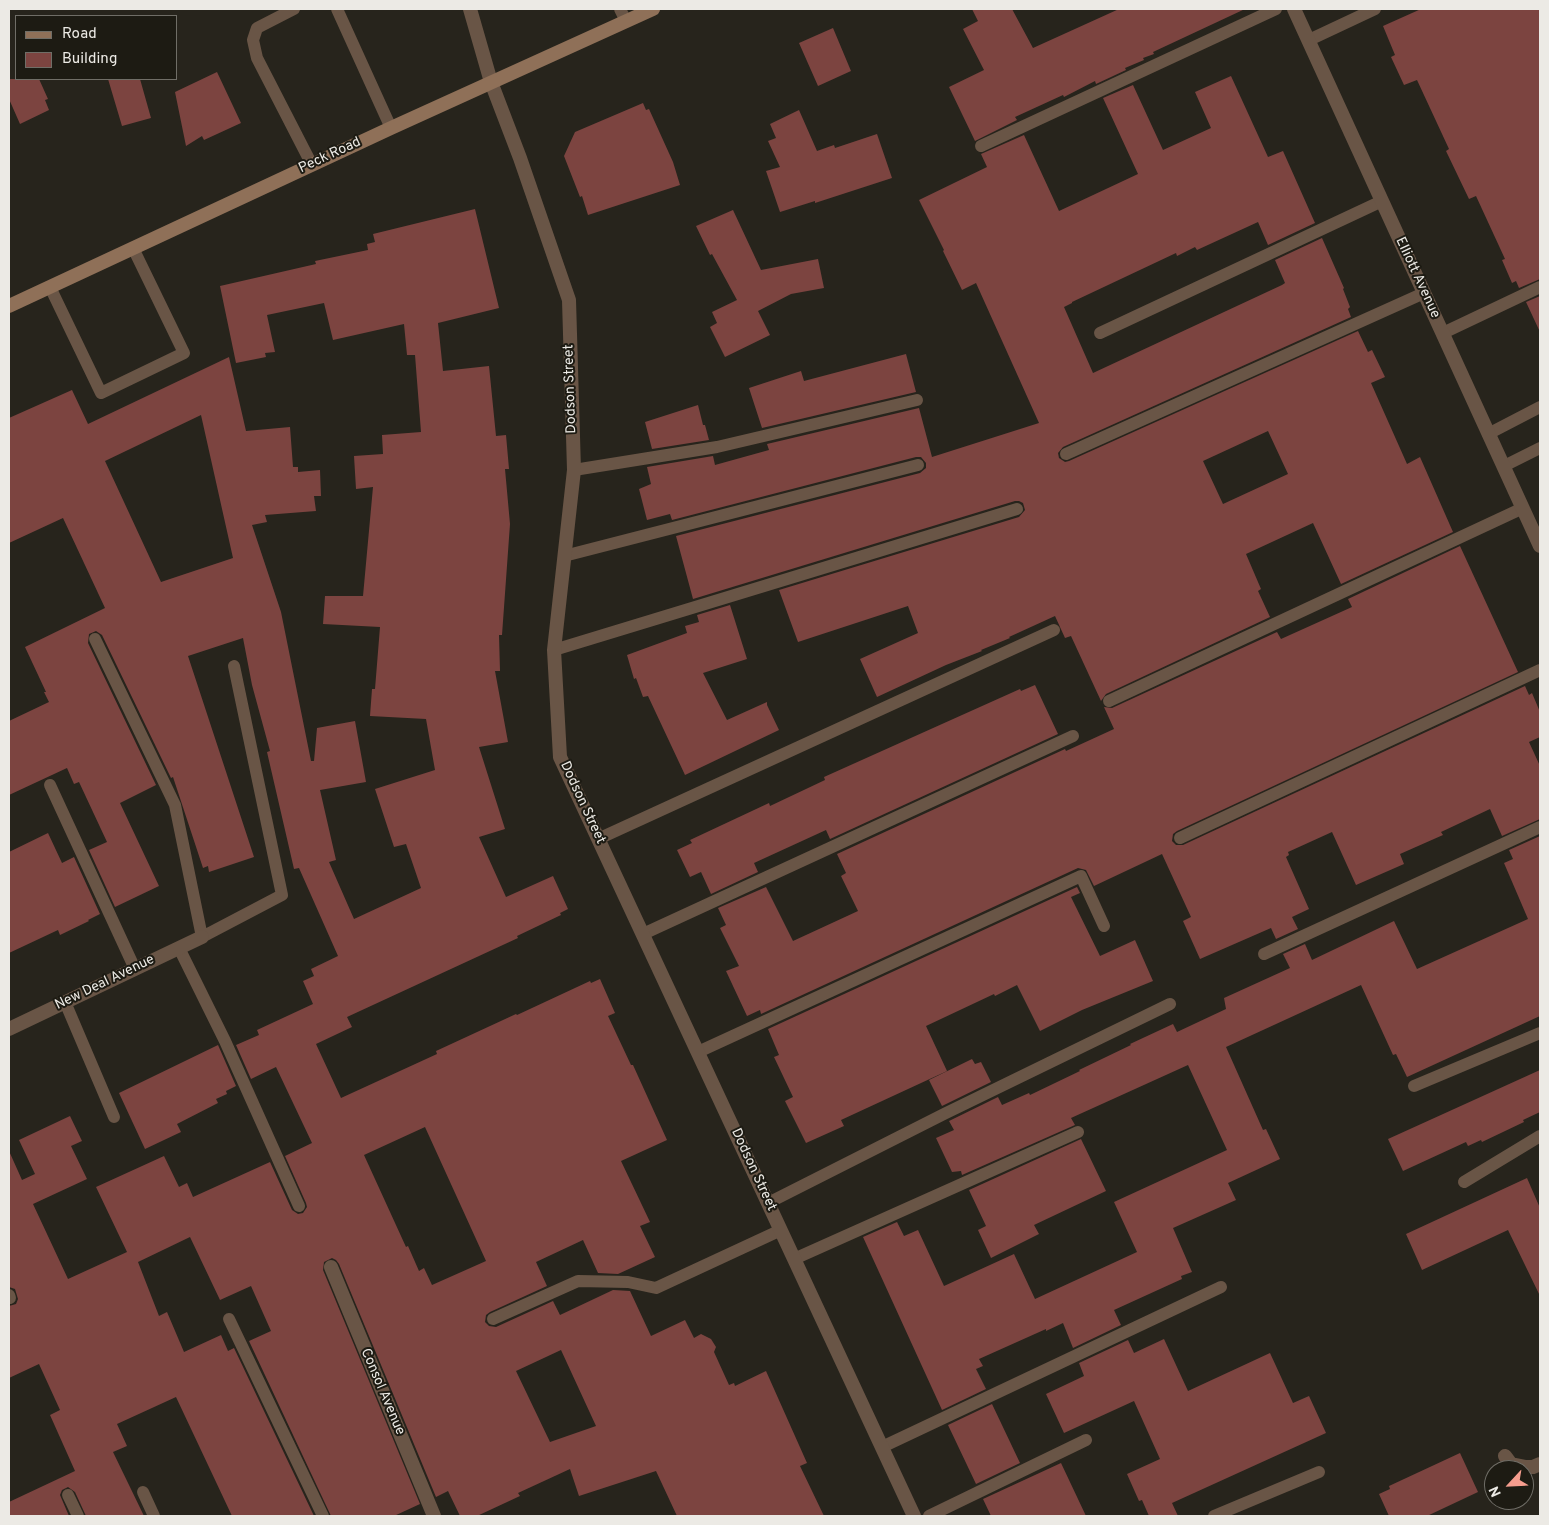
<!DOCTYPE html>
<style>
body{margin:0}
#map{position:relative;width:1549px;height:1525px;overflow:hidden;background:#27241c;font-family:Overpass,sans-serif}
canvas{display:block}
.frame{position:absolute;inset:0;border:10px solid #eceae5;pointer-events:none}
.legend{position:absolute;left:15px;top:15px;width:162px;height:65px;box-sizing:border-box;background:#1d1b13;border:1px solid #706e67;margin:0;padding:6px 9px;list-style:none;font-size:15px;color:#eceae5}
.legend li{display:flex;align-items:center;gap:10px;height:25px}
.legend b{width:25px;border:1px solid #706e67}
.north{position:absolute;left:1484px;top:1460px;width:50px;height:50px;box-sizing:border-box;background:#1d1b13;border:1px solid #706e67;border-radius:50%;rotate:245deg;font-size:14px;font-weight:700;line-height:20px;text-align:center;color:#eceae5}
.north::after{content:'';display:block;margin:auto;width:18px;height:22px;background:#f59d8e;clip-path:polygon(50% 0,100% 100%,50% 72%,0 100%)}
</style>
<div id="map">
<canvas width="1549" height="1525"></canvas>
<div class="frame"></div>
<ul class="legend">
<li><b style="height:6px;background:#8f7058"></b>Road</li>
<li><b style="height:14px;background:#7c4440"></b>Building</li>
</ul>
<div class="north">N</div>
</div>
<script>
const ctx = document.querySelector('canvas').getContext('2d');
ctx.lineJoin = 'round';
function fill(path, color) {
  ctx.fillStyle = color;
  ctx.fill(path, 'evenodd');
}
function shape(rows) {
  const path = new Path2D();
  for (const r of rows) {
    path.moveTo(r[0], r[1]);
    for (let i = 2; i < r.length; i += 2) path.lineTo(r[i], r[i + 1]);
  }
  return path;
}
function trace(path, color, width, dash) {
  ctx.strokeStyle = color;
  ctx.lineWidth = width;
  ctx.lineCap = dash ? 'butt' : 'round';
  ctx.setLineDash(dash || []);
  ctx.stroke(path);
}
function drawText(font, color, halo, rows, align = 'center') {
  ctx.font = font + ' Overpass,sans-serif';
  ctx.lineWidth = 4;
  ctx.setLineDash([]);
  ctx.textBaseline = 'middle';
  ctx.strokeStyle = halo;
  ctx.fillStyle = color;
  for (const [text, x, y, turn = 0] of rows) {
    ctx.save();
    ctx.translate(x, y);
    ctx.rotate((+turn || 0) * Math.PI / 180);
    ctx.textAlign = isNaN(turn) ? turn : align;
    if (halo) ctx.strokeText(text, 0, 0);
    ctx.fillText(text, 0, 0);
    ctx.restore();
  }
}
fill(shape([
 [972,9,1012,9,1033,48,1119,9,1245,9,1153,52,1154,54,1143,58,1144,60,1125,68,1126,70,1096,84,1095,81,1064,97,1063,95,1015,117,1017,120,975,141,949,87,984,70,963,29,978,21],
 [1421,9,1540,9,1540,279,1519,288,1516,281,1512,283,1502,260,1505,259,1476,196,1469,199,1446,151,1449,149,1417,80,1404,85,1391,57,1395,55,1383,26],
 [833,28,851,71,818,86,799,43],
 [217,72,241,123,204,140,202,136,186,146,175,92],
 [1231,76,1268,157,1283,151,1315,223,1268,245,1258,222,1197,250,1195,247,1177,256,1176,253,1072,302,1072,303,1064,307,1093,373,1282,285,1285,283,1275,260,1322,238,1344,288,1343,289,1350,307,1348,309,1351,317,1063,447,1058,453,1059,458,1065,462,1069,461,1358,331,1368,352,1372,350,1385,377,1371,383,1407,464,1420,457,1453,532,1341,584,1313,523,1246,554,1261,589,1258,591,1270,617,1106,694,1101,701,1071,636,1065,638,1055,616,1009,637,1010,638,981,650,982,651,946,665,877,697,860,659,918,633,908,606,798,642,779,590,1019,517,1025,510,1023,503,1019,501,1015,501,693,599,676,536,920,473,926,468,926,463,921,457,916,457,672,520,670,514,647,520,639,489,651,484,647,467,713,456,715,465,769,450,767,444,919,408,932,457,1039,423,976,283,962,290,943,251,944,250,919,200,987,167,981,154,1024,135,1059,211,1138,174,1103,98,1133,85,1163,150,1211,128,1195,92],
 [1268,431,1288,474,1223,504,1203,461],
 [9,79,39,79,48,99,45,100,49,110,20,124,9,99],
 [108,79,140,79,151,118,122,126],
 [643,103,646,110,649,109,673,162,680,185,588,215,582,196,580,197,564,156,575,132],
 [799,110,817,151,834,145,835,148,877,134,892,178,815,203,815,201,780,212,766,171,780,167,768,141,776,138,770,124],
 [475,209,499,308,438,323,443,371,489,366,496,436,506,435,509,469,505,469,510,524,502,635,499,635,500,671,495,671,508,742,479,747,505,829,479,837,506,897,553,876,568,909,560,913,561,915,517,936,518,938,347,1017,352,1027,316,1044,341,1098,437,1054,436,1051,516,1014,517,1015,590,981,591,983,600,979,615,1013,608,1016,631,1065,633,1065,667,1140,621,1161,650,1222,640,1226,655,1257,618,1274,598,1273,583,1240,536,1262,547,1286,490,1312,486,1315,485,1322,489,1326,496,1327,553,1301,560,1315,613,1290,630,1291,651,1336,685,1320,694,1338,701,1334,711,1339,716,1347,714,1352,729,1385,734,1383,735,1386,766,1371,807,1463,800,1466,824,1516,677,1516,656,1471,579,1496,570,1469,518,1493,520,1496,477,1516,460,1516,448,1491,436,1497,339,1264,336,1260,332,1258,324,1262,323,1270,420,1504,394,1516,331,1516,249,1341,271,1331,251,1286,220,1300,190,1237,138,1262,159,1316,167,1312,184,1352,221,1335,228,1351,234,1348,314,1516,232,1516,176,1397,117,1424,127,1446,113,1452,144,1516,86,1516,75,1492,68,1487,62,1490,60,1495,69,1516,9,1516,9,1502,75,1471,50,1415,60,1410,39,1364,9,1378,9,1306,16,1304,18,1299,15,1289,9,1287,9,1151,22,1180,35,1174,19,1140,70,1116,82,1141,71,1146,87,1179,33,1204,68,1279,127,1252,96,1187,164,1156,179,1187,187,1183,193,1197,270,1162,292,1210,298,1214,303,1213,307,1207,306,1203,285,1156,312,1143,276,1067,251,1079,236,1045,259,1035,257,1030,313,1004,303,981,314,976,311,969,338,956,299,868,294,869,267,752,270,751,252,685,243,638,188,656,254,857,209,872,208,866,203,868,173,777,171,778,102,635,96,631,89,634,88,643,156,785,120,803,159,886,115,907,89,850,107,842,79,782,74,784,67,768,9,795,9,721,49,702,44,692,46,692,25,647,105,608,63,518,9,543,9,418,72,390,88,424,229,357,246,431,290,427,293,467,298,467,298,472,320,470,321,496,314,496,316,511,265,515,267,522,252,525,281,612,311,761,314,761,317,728,355,721,366,782,320,790,336,860,329,862,354,919,421,888,406,844,394,847,375,789,435,770,426,719,370,716,372,689,375,689,380,627,323,624,325,596,363,596,373,487,356,489,354,456,383,454,382,435,421,432,415,355,407,355,404,324,333,340,324,303,267,315,275,352,265,353,266,357,236,363,220,286,316,264,315,261,368,250,367,244,375,242,373,234],
 [201,415,233,558,161,582,105,461],
 [425,1127,486,1261,432,1285,424,1268,419,1271,408,1246,406,1247,364,1155],
 [561,1350,596,1426,550,1442,516,1371],
 [733,210,761,270,818,259,824,288,791,294,758,311,770,335,725,357,710,327,717,323,712,312,737,300,712,254,710,255,696,226],
 [1540,296,1540,332,1526,302],
 [906,354,916,392,762,428,749,388,801,371,804,381],
 [698,405,703,425,705,425,709,440,652,449,645,422],
 [1460,546,1518,672,1177,831,1173,834,1172,841,1176,845,1183,845,1525,686,1529,695,1532,693,1540,712,1540,737,1529,742,1540,766,1540,819,1502,836,1490,809,1441,832,1443,835,1400,854,1404,864,1356,885,1332,832,1288,852,1289,855,1286,857,1309,909,1292,917,1298,929,1276,939,1271,928,1200,959,1183,921,1191,917,1162,854,1094,886,1086,870,1078,868,761,1014,760,1010,747,1016,726,971,739,966,720,928,726,925,718,908,766,887,793,941,858,911,841,876,846,873,837,854,1065,749,1066,751,1114,729,1104,707,1112,708,1277,632,1281,639,1352,607,1348,599],
 [730,605,747,659,703,673,727,720,767,702,767,705,779,730,685,775,648,696,643,697,636,678,634,679,627,655,687,633,685,626,699,622,697,615],
 [1035,685,1058,734,830,839,826,830,754,863,758,872,711,894,701,872,690,877,677,850,692,843,690,840,769,803,770,806,825,780,824,777,942,724,1020,689,1021,691],
 [48,833,62,863,74,857,100,914,88,920,89,921,60,935,58,930,9,953,9,852],
 [1540,836,1540,1016,1407,1077,1396,1054,1393,1055,1361,985,1226,1047,1263,1130,1266,1129,1280,1159,1228,1183,1236,1200,1173,1228,1192,1272,1181,1276,1182,1279,1114,1310,1121,1325,1073,1348,1063,1323,1046,1331,1046,1329,979,1359,983,1366,976,1369,986,1389,942,1410,863,1237,897,1222,904,1236,918,1230,944,1286,1014,1254,1035,1299,1137,1252,1114,1202,1227,1150,1188,1065,1071,1118,1075,1125,962,1175,961,1171,952,1172,936,1138,954,1130,949,1121,998,1097,1002,1105,1029,1093,1030,1095,1080,1071,1079,1070,1131,1045,1130,1044,1173,1024,1177,1032,1226,1009,1224,998,1290,968,1283,954,1305,944,1312,960,1394,921,1417,969,1528,919,1504,863,1513,859,1509,850],
 [1077,887,1080,893,1071,897,1100,956,1135,940,1153,981,1082,1010,1040,1031,1017,985,995,996,994,994,926,1026,947,1071,841,1120,844,1126,806,1143,785,1101,793,1097,774,1057,779,1055,768,1029],
 [218,1045,236,1086,226,1091,227,1094,216,1099,218,1103,177,1124,181,1132,145,1149,119,1093],
 [972,1059,975,1064,981,1062,991,1082,942,1106,929,1080],
 [1540,1070,1540,1112,1523,1120,1524,1122,1482,1142,1481,1140,1468,1146,1466,1142,1403,1171,1388,1139],
 [1081,1139,1106,1191,1034,1225,1039,1234,991,1258,978,1230,986,1226,969,1190],
 [1527,1178,1540,1208,1540,1296,1508,1230,1422,1270,1406,1234],
 [1164,1339,1188,1391,1270,1353,1293,1403,1309,1396,1326,1433,1172,1503,1178,1516,1149,1516,1142,1500,1139,1501,1127,1474,1160,1459,1134,1401,1064,1433,1046,1394,1084,1376,1079,1363,1128,1340,1134,1353],
 [992,1404,1020,1463,976,1484,948,1425],
 [1460,1453,1478,1492,1427,1516,1389,1516,1379,1494,1390,1489,1389,1486],
 [1061,1463,1086,1516,991,1516,983,1499]
]), '#7c4440');
trace(shape([
 [294,9,257,28,253,40,257,58,312,165],
 [337,9,391,128],
 [620,9,626,21],
 [1309,40,1375,9],
 [981,146,1276,9],
 [50,287,101,393,184,353,133,248],
 [1100,333,1382,201],
 [1443,333,1540,287],
 [1488,434,1540,407],
 [1066,454,1424,293],
 [1504,466,1540,448],
 [574,470,717,447,917,400],
 [564,556,918,465],
 [95,639,175,805,202,937,282,895,234,666],
 [554,650,1017,509],
 [1109,701,1523,508],
 [50,785,135,969],
 [1180,838,1540,670],
 [598,839,1054,630],
 [643,934,1073,736],
 [179,948,225,1041,299,1206],
 [1264,954,1540,827],
 [65,1002,114,1117],
 [698,1052,1081,876,1104,926],
 [1414,1086,1540,1033],
 [1464,1182,1540,1136],
 [768,1203,944,1114,1170,1004],
 [794,1259,1078,1132],
 [9,1295,10,1298],
 [229,1319,323,1516],
 [493,1319,578,1281,628,1282,656,1288,781,1230],
 [882,1447,1221,1287],
 [143,1492,154,1516],
 [68,1495,78,1516],
 [929,1516,1086,1440],
 [1214,1516,1319,1472]
]), '#695546', 12);
trace(shape([
 [470,9,491,82,520,158,569,300,574,470,554,650,560,757,914,1516],
 [9,1029,202,937],
 [331,1267,434,1516],
 [1505,1456,1511,1464,1526,1467,1533,1467,1540,1464]
]), '#695546', 14);
trace(shape([
 [1294,9,1540,546]
]), '#695546', 14);
trace(shape([
 [9,306,391,128,653,9]
]), '#8f7058', 14);
drawText('14px', '#eceae5', '#1d1b13', [
 ["Peck Road",330,156,-25],
 ["Elliott Avenue",1417,278,65],
 ["Dodson Street",571,389,-92],
 ["Dodson Street",582,803,65],
 ["New Deal Avenue",105,983,-26],
 ["Dodson Street",753,1170,65],
 ["Consol Avenue",382,1392,67]
]);
</script>
